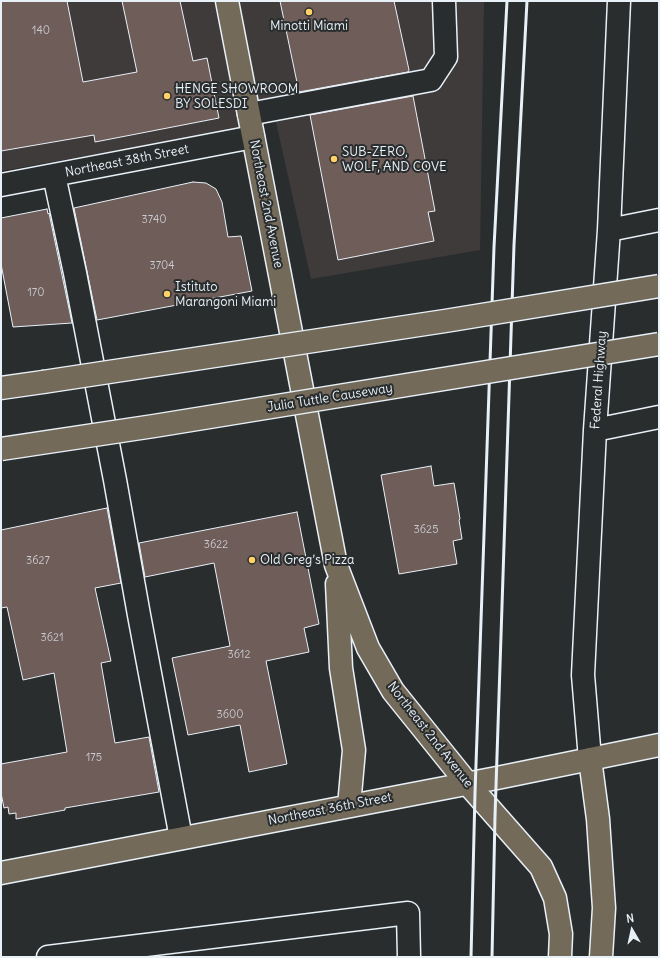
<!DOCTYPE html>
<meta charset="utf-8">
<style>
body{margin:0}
#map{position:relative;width:660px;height:958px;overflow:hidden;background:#2a2d2e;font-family:Delius,sans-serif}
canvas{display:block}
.frame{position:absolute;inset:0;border:2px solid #e8f1f8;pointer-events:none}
.north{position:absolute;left:612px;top:910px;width:40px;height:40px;-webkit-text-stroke:3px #2a2d2e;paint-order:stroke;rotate:351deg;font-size:11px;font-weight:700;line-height:16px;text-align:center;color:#e8f1f8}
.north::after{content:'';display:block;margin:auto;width:14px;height:18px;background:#e8f1f8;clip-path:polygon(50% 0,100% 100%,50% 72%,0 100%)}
</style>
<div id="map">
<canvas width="660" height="958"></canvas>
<div class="frame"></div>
<div class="north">N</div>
</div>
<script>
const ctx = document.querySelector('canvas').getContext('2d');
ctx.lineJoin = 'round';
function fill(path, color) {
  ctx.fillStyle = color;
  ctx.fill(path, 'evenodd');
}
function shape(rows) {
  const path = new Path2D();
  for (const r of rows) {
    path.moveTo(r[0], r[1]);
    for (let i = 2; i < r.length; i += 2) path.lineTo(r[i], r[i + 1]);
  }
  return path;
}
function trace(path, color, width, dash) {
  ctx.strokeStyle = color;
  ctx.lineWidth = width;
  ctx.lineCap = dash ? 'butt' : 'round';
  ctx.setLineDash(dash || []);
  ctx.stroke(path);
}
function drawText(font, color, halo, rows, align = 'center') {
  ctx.font = font + ' Delius,sans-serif';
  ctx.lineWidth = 4;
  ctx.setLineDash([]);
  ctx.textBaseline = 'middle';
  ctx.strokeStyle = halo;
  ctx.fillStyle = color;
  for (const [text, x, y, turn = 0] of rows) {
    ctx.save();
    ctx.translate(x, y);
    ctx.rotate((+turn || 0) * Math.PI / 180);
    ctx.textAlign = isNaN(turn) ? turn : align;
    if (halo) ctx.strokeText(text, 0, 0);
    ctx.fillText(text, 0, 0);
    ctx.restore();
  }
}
fill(shape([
 [1,1,484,1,480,250,311,279,276,122,1,171]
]), '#3f3b3b');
const building = shape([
 [1,1,67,1,83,82,137,72,122,1,180,1,193,61,207,58,219,118,95,142,94,135,1,151,1,1],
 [280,1,394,1,409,70,408,72,299,92,280,1],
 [413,96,435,211,428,212,434,241,338,260,310,115,413,96],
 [193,182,206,183,216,189,222,202,228,237,241,236,252,291,97,320,74,208,193,182],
 [47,209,48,214,49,213,72,323,13,327,1,264,1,218,47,209],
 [431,466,434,486,454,483,460,519,459,520,462,539,453,541,457,564,399,574,381,475,431,466],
 [107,508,121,583,95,588,111,661,101,663,115,743,149,737,159,792,65,808,65,810,16,819,16,813,9,814,8,807,4,808,1,793,1,764,67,752,54,673,23,680,7,607,1,608,1,530,107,508],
 [297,512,319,624,304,628,309,652,266,661,287,764,249,772,240,725,188,735,172,658,230,646,214,563,145,577,139,543,297,512]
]);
fill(building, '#6f5d5a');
trace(building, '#e8f1f8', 1);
const minor = shape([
 [249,114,431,80,446,57,444,1],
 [54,175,75,273,115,480,139,615,181,838],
 [1,185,253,137],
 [609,230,659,220],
 [595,430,659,417],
 [590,759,583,675,595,430,609,230,619,1],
 [48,957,408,913,409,957]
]);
const major = shape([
 [227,1,336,565,368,648,393,691,467,783,541,867,555,898,561,934,560,957],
 [337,584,341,668,354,750,349,806],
 [590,759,598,819,604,908,601,957],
 [1,873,497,778,659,745]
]);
const highway = shape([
 [1,388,43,382]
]);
trace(minor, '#e8f1f8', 25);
trace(major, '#e8f1f8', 25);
trace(highway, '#e8f1f8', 25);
trace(minor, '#2a2d2e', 22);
trace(major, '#746a5a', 22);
trace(highway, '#746a5a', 22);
trace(shape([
 [471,957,475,793,494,247,507,1],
 [492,957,495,816,514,245,527,1]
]), '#e8f1f8', 3);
const highwayBridge = shape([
 [43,382,445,321,659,286],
 [1,449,154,426,659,344]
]);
trace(highwayBridge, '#e8f1f8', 25, []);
trace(highwayBridge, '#746a5a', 22);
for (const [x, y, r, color] of [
 [309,12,4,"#ffd166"],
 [167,96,4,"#ffd166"],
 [334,159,4,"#ffd166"],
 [167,294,4,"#ffd166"],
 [252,560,4,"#ffd166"]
]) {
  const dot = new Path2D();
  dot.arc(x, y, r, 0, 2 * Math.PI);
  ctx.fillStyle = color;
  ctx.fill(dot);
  trace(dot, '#2a2d2e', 1.5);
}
drawText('11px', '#caccd0', null, [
 ["140",41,31],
 ["3740",154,220],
 ["3704",162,266],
 ["170",36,293],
 ["3625",426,530],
 ["3622",216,545],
 ["3627",38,561],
 ["3621",52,638],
 ["3612",239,655],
 ["3600",230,715],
 ["175",94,758]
]);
drawText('13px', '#e8f1f8', '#2a2d2e', [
 ["Minotti Miami",309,26,"center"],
 ["HENGE SHOWROOM",175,89],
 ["BY SOLESDI",175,104],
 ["SUB-ZERO,",342,152],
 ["WOLF, AND COVE",342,167],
 ["Istituto",175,287],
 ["Marangoni Miami",175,302],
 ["Old Greg’s Pizza",260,560]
], 'left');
drawText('13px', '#e8f1f8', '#2a2d2e', [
 ["Northeast 38th Street",127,161,-11],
 ["Northeast 2nd Avenue",266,204,79],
 ["Federal Highway",599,380,-86],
 ["Julia Tuttle Causeway",330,398,-9],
 ["Northeast 2nd Avenue",430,735,52],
 ["Northeast 36th Street",330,809,-11]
]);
</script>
